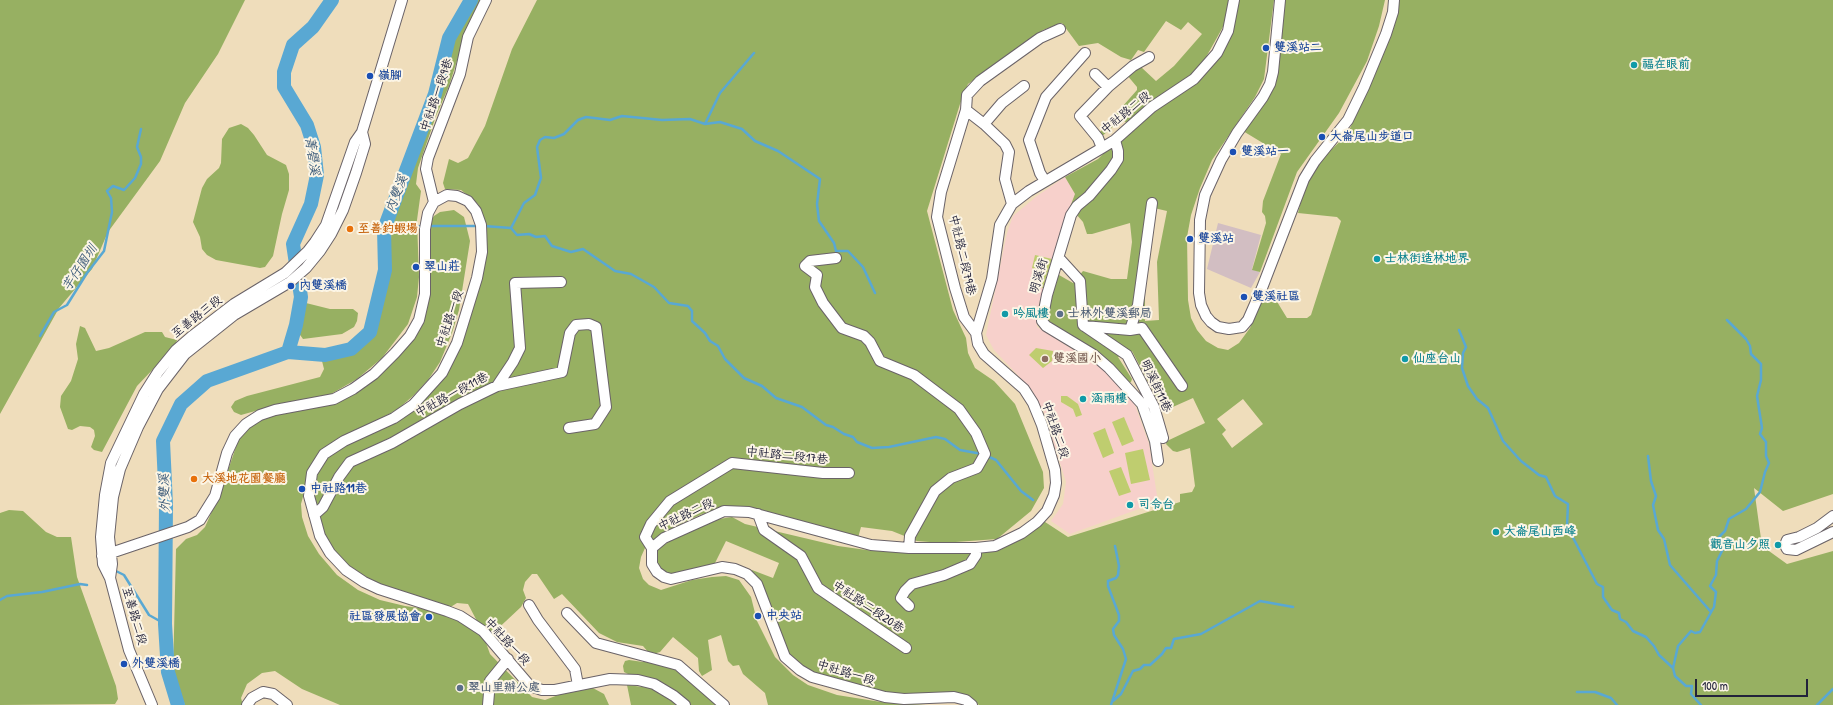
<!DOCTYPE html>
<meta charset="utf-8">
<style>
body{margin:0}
#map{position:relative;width:1833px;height:705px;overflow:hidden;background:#efddbb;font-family:"Patrick Hand",sans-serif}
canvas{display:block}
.scale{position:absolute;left:1695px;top:679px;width:113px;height:18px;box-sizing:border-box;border:2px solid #22223b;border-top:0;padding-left:5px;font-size:12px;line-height:14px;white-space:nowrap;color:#22223b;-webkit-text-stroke:3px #fcf5e5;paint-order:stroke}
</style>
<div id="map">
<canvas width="1833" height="705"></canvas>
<div class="scale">100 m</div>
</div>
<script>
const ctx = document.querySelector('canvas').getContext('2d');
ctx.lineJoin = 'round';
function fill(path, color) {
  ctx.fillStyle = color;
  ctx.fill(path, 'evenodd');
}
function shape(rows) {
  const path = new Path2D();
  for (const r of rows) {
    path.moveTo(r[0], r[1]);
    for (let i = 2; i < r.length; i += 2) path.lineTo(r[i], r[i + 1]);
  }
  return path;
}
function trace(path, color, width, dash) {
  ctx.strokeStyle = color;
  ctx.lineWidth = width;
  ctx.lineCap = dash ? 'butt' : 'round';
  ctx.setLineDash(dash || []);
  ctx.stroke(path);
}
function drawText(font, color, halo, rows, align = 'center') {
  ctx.font = font + ' "Patrick Hand","LXGW WenKai TC",sans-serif';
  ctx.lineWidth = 4;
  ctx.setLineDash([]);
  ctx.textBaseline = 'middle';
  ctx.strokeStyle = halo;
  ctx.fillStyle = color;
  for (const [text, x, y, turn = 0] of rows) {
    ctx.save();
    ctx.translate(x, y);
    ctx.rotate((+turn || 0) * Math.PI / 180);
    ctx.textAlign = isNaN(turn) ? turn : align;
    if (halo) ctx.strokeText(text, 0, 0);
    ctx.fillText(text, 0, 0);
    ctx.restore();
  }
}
fill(shape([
 [1065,177,1075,194,1036,313,1037,327,1102,368,1135,405,1149,444,1158,502,1070,534,1051,521,1063,504,1066,482,1044,412,1032,390,994,350,986,335,1007,233,1013,216,1037,196]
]), '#f7d0cb');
fill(shape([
 [1218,223,1261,235,1252,269,1260,272,1251,288,1207,269]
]), '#d2bec2');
fill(shape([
 [1035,255,1052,259,1043,288,1037,286,1041,270,1032,268],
 [1036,348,1053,351,1052,361,1043,368,1029,355],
 [1061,396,1067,396,1078,404,1082,415,1076,417,1073,409,1061,402],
 [1124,417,1134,441,1122,446,1112,422],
 [1105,428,1114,453,1103,458,1093,433],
 [1143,449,1150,480,1131,484,1125,453],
 [1121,467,1131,492,1119,496,1109,471]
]), '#bfcd6f');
fill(shape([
 [0,0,245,0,218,54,185,103,160,161,108,232,92,269,59,308,0,414],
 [474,0,480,0,467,29,449,86,436,116,418,168,416,184,421,191,417,220,419,277,417,297,408,324,382,358,357,379,331,394,310,400,280,404,241,415,234,412,231,407,235,401,247,396,320,377,324,369,322,361,330,357,341,355,352,350,370,337,376,324,390,266,392,213,456,36],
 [537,0,1229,0,1224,25,1205,59,1194,74,1129,125,1122,119,1101,137,1098,135,1100,132,1137,90,1137,87,1127,75,1141,67,1156,81,1174,66,1202,34,1188,22,1181,30,1166,21,1144,52,1138,50,1131,60,1121,57,1098,43,1079,46,1062,23,1043,30,968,84,960,104,927,211,953,310,966,338,968,353,975,368,994,381,1015,404,1043,472,1044,488,1031,511,997,539,942,543,917,541,892,531,861,527,858,538,741,506,730,506,702,514,672,528,645,548,641,557,639,568,643,579,649,585,661,590,692,580,712,577,726,576,739,580,751,597,757,621,775,657,793,675,808,685,837,695,881,702,926,705,768,705,765,693,743,674,739,665,733,666,728,661,721,635,708,640,712,670,702,676,699,671,698,658,673,637,660,652,653,654,649,653,643,646,617,642,599,633,562,594,554,599,537,574,532,574,525,582,523,590,526,598,521,607,491,635,478,623,468,604,457,603,449,608,366,581,337,557,325,540,314,496,315,481,318,471,326,458,332,453,432,391,470,317,483,215,478,204,470,197,461,190,445,189,443,183,449,159,458,163,468,158,485,126,512,49],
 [1237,0,1274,0,1264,79,1255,97,1212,160,1200,188,1191,215,1187,237,1188,300,1191,318,1197,330,1206,341,1218,348,1228,350,1239,343,1250,328,1264,295,1276,300,1287,318,1307,318,1311,315,1341,221,1337,217,1298,213,1303,193,1319,161,1347,135,1374,75,1398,0,1833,0,1833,494,1783,511,1754,488,1762,546,1787,564,1833,551,1833,705,979,705,969,697,890,695,813,675,787,655,752,573,752,570,773,578,779,563,726,541,715,563,706,568,676,577,660,571,654,555,658,549,673,539,719,519,732,517,745,524,838,546,874,551,982,550,1042,520,1068,537,1180,502,1180,494,1192,492,1195,486,1190,448,1177,452,1173,451,1166,444,1167,441,1205,423,1193,398,1166,410,1162,408,1132,351,1118,357,1132,379,1131,382,1128,383,1044,317,1056,277,1059,275,1073,283,1083,271,1111,279,1127,279,1132,242,1130,223,1092,234,1087,234,1083,222,1070,207,1075,194,1065,177,1098,159,1113,144,1209,68],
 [1154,208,1167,211,1157,262,1159,320,1145,321,1145,285],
 [1243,399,1263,424,1232,448,1222,434,1226,430,1217,419],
 [1284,0,1385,0,1379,26,1367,61,1339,113,1297,172,1260,272,1252,270,1266,223,1265,216,1262,212,1263,201,1281,154,1243,131,1264,101],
 [241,124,248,128,254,135,267,155,286,165,289,174,289,190,282,214,273,256,265,267,260,268,216,260,207,255,202,249,200,237,193,222,202,188,207,179,219,168,221,163,222,139,229,128],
 [454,210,464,217,470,241,459,310,452,333,440,362,428,380,414,395,398,409,340,441,307,482,301,504,302,517,308,536,319,554,337,575,358,590,380,600,405,606,426,609,454,617,480,635,485,640,490,654,532,697,545,700,574,689,591,687,604,694,609,705,340,705,302,689,275,671,262,673,247,684,241,698,243,705,185,705,173,674,176,549,186,539,197,535,205,527,221,491,239,438,247,427,263,417,334,402,416,332,430,222,434,216,440,212],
 [306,303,330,309,353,309,358,313,357,321,354,327,342,334,303,339,298,332,302,306],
 [80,326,85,328,96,351,109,348,145,332,162,332,165,337,177,340,175,346,137,386,102,452,94,450,91,447,95,436,94,430,90,427,80,426,72,430,68,429,60,407,61,396,71,381,78,359,76,344],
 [9,510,23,511,46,532,57,537,71,537,77,577,116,686,118,699,115,704,0,705,0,513],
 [645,658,672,665,718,705,690,705,624,672,623,666,625,661,629,660,643,662],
 [627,685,651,688,667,696,679,705,631,705]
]), '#97b062');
trace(shape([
 [705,124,720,93,754,53],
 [428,226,479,226],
 [484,226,511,228,517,235,529,234,536,237,545,236,552,246,571,252,583,249,615,271,631,274,654,287,669,303,688,306,692,311,692,321,705,333,710,341,718,346,725,359,744,378,762,386,776,398,802,407,826,425,833,427,844,434,853,437,857,442,872,448,889,447,936,437,945,439,960,450,982,454],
 [511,228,524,203,535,195,541,178,537,147,540,140,545,137,554,138,564,134,578,120,586,117,610,120,622,116,662,120,690,119,705,124,720,122,742,129,755,141,778,151,820,179,817,204,819,221,834,243,836,251,848,251,863,267,875,293],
 [384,229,423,226],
 [1459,330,1466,347,1463,353,1462,368,1468,386,1477,399,1488,408,1503,441,1521,461,1539,475,1546,477,1555,496,1568,504,1567,526,1597,584,1603,587,1603,597,1612,610,1619,613,1620,619,1626,622,1633,631,1646,637,1654,646,1659,655,1673,668,1675,676,1686,686,1692,686,1691,694,1701,705],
 [40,336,54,312,67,305,87,273,104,251,112,212,111,198,107,191,113,186,124,190,135,178,141,164,141,157,137,147,141,129],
 [987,456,996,460,1021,491,1033,500],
 [1648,456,1651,481,1656,496,1653,505,1658,530,1664,539,1670,565,1711,612],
 [116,571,124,575,149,615,165,624],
 [0,600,7,596,42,592,80,584,87,585],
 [1673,668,1678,646,1691,631,1695,633,1700,632,1714,607,1716,592,1710,586,1716,575,1717,561,1723,549,1718,538,1725,531,1729,519,1746,509,1760,492,1765,472,1769,463,1766,456,1766,442,1760,434,1762,428,1757,396,1761,380,1761,364,1751,354,1750,346,1746,339,1727,320],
 [1577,692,1595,692,1611,698,1617,705],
 [1113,701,1121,694,1133,671,1140,669,1144,665,1150,665,1162,654,1166,648,1171,648,1174,639,1201,634,1260,601,1293,607],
 [1111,705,1126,659,1123,649,1114,635,1113,629,1119,621,1119,615,1108,586,1108,581,1116,578,1118,575,1119,566,1115,546],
 [1817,705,1833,689]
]), '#59a8d3', 2.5);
trace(shape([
 [288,352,296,325,301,297,293,244,311,204,317,175,314,147,307,125,284,87,284,72,293,45,313,27,332,0],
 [178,705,168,672,165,624,166,505,163,441,181,404,207,381,288,352,325,355,351,349,370,332,385,270,384,229,435,94,449,38,471,0]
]), '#59a8d3', 14);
const minor = shape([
 [1280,0,1273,72,1270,84,1263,97,1237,133,1221,160,1205,195,1200,220,1199,293,1201,305,1206,316,1211,322,1218,327,1229,329,1242,327,1248,320,1262,288,1304,179,1315,161,1348,120,1364,87,1386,34,1393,12,1394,0],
 [1095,74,1108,87,1080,116,1098,138,1102,148],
 [1108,87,1133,66,1149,57],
 [966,110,984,124,1005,144,1009,152,1005,179,1012,204],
 [984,124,1002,103,1024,86],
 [1115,140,1118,151,1118,159,1111,170,1089,196,1077,206,1071,215,1047,295,1042,321,1046,326,1094,355,1109,368,1142,404,1155,441,1158,461],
 [1045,181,1040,173,1029,140,1046,97,1085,53],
 [434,202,426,169,428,158,460,74,468,37,486,0],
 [836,258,810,261,805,266,817,275,815,287,823,303,842,328,864,336,870,342,880,361,914,375,959,409,976,433,985,454,977,468,951,478,935,491,910,536,909,548],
 [1059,258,1080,281,1083,325,1127,355,1154,407,1163,438],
 [1084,326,1130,330,1142,328,1182,386],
 [1130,330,1138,305,1152,203],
 [976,333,964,317,955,288,937,217,941,192,966,110,967,95,980,81,1040,38,1060,29],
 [497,386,513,362,520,348,515,283,561,282],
 [758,514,764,530,801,556,818,588,906,648],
 [314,515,323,507,339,477,350,462,392,443,460,404,497,386,562,372,570,333,576,325,589,324,596,327,606,407,595,424,569,428],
 [1833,516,1817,528,1799,537,1787,540,1785,545,1787,549,1796,550,1833,532],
 [652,548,664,538,724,511,749,512,871,545,909,548,976,548,995,546,1022,533,1037,522,1047,511,1054,495,1056,483,1055,470,1042,425,1033,403,1024,389,984,354,978,344,976,333,992,279,1000,225,1012,204,1029,191,1102,148,1115,140,1152,107,1194,79,1217,53,1228,31,1234,0],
 [652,548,652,564,657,572,664,577,671,579,722,567,735,569,747,574,757,584,785,657,800,670,812,677,885,697,904,699,954,697,966,700,972,705],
 [652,548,645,537,651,524,670,501,732,463,823,473,849,473],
 [102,556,188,527,200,520,215,496,227,453,235,436,246,424,260,415,275,410,334,399,353,389,374,374,395,353,410,336,419,320,425,294,425,229,428,213,434,202,447,195,457,196,468,201,476,211,481,225,482,252,477,278,457,343,442,373,413,405,394,418,344,441,324,454,312,473,309,496,320,536,330,553,346,570,364,582,379,589,447,611,460,616,483,631,530,686,542,690,555,690,610,679,638,680,654,684,674,696,685,705],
 [110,578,112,564,109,537,113,497,120,469,138,427,158,389,185,354,234,315,290,282,306,268,320,251,331,234,343,210,356,173,365,144,362,132],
 [529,605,538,620,575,669,578,685],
 [909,606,901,598,905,591,912,584,944,575,970,564,976,555,976,548],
 [567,613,596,643,678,665,724,705],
 [152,705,129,650,110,578,103,564,101,537,105,495,111,463,144,394,158,372,176,350,191,337,234,304,285,273,308,251,315,242,326,225,355,142,362,132,402,0],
 [247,705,252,698,263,692,273,694,287,705],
 [488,705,490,681,508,659]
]);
trace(minor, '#6a6368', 12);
trace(minor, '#fff', 10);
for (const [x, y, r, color] of [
 [1266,48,4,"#1a4fb4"],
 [1634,65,4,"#0f9aa8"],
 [370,76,4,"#1a4fb4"],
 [1322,137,4,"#1a4fb4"],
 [1233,152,4,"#1a4fb4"],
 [350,229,4,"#e8710a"],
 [1190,239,4,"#1a4fb4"],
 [1377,259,4,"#0f9aa8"],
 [416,267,4,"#1a4fb4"],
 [291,286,4,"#1a4fb4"],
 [1244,297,4,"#1a4fb4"],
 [1005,314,4,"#0f9aa8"],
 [1060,314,4,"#5c6f8a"],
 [1045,359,4,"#8d6e63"],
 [1405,359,4,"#0f9aa8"],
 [1083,399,4,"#0f9aa8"],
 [194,479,4,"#e8710a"],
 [302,489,4,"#1a4fb4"],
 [1130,505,4,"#0f9aa8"],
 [1496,532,4,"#0f9aa8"],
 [1778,545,4,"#0f9aa8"],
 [758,616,4,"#1a4fb4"],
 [429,617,4,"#1a4fb4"],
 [124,664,4,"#1a4fb4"],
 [460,688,4,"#5c6f8a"]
]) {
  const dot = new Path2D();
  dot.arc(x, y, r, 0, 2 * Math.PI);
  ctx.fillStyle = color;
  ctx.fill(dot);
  trace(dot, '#fcf5e5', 1.5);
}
drawText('bold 12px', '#164399', '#fcf5e5', [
 ["雙溪站二",1274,48],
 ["嶺腳",378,76],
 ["大崙尾山步道口",1330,137],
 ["雙溪站一",1241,152],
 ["雙溪站",1198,239],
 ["翠山莊",424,267],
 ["內雙溪橋",299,286],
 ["雙溪社區",1252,297],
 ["中社路11巷",310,489],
 ["中央站",766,616],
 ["社區發展協會",421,617,"right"],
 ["外雙溪橋",132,664]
], 'left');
drawText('bold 12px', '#0d838f', '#fcf5e5', [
 ["福在眼前",1642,65],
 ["士林街造林地界",1385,259],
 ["吟風樓",1013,314],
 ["仙座台山",1413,359],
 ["涵雨樓",1091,399],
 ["司令台",1138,505],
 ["大崙尾山西峰",1504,532],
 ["觀音山夕照",1770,545,"right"]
], 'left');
drawText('12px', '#22223b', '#fcf5e5', [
 ["中社路一段9巷",437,95,-71],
 ["中社路二段",1126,113,-39],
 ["中社路二段79巷",962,255,77],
 ["明溪街",1039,276,-73],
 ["至善路三段",197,317,-38],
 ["中社路一段",450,319,-71],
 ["明溪街11巷",1156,386,65],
 ["中社路一段11巷",452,395,-28],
 ["中社路二段",1055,430,71],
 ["中社路二段17巷",787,456,6],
 ["中社路二段",686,515,-25],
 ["中社路二段20巷",868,607,34],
 ["至善路二段",134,616,74],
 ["中社路一段",507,642,47],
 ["中社路一段",846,673,17]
]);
drawText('bold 12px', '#c56008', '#fcf5e5', [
 ["至善釣蝦場",358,229],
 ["大溪地花園餐廳",202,479]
], 'left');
drawText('bold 12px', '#4e5e75', '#fcf5e5', [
 ["士林外雙溪郵局",1068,314],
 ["翠山里辦公處",468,688]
], 'left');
drawText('bold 12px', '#785e54', '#fcf5e5', [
 ["雙溪國小",1053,359]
], 'left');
drawText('italic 13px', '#385878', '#fcf5e5', [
 ["菁礐溪",312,156,82],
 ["內雙溪",397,194,-69],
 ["芋仔園圳",80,268,-57],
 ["外雙溪",165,493,-92]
]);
</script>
